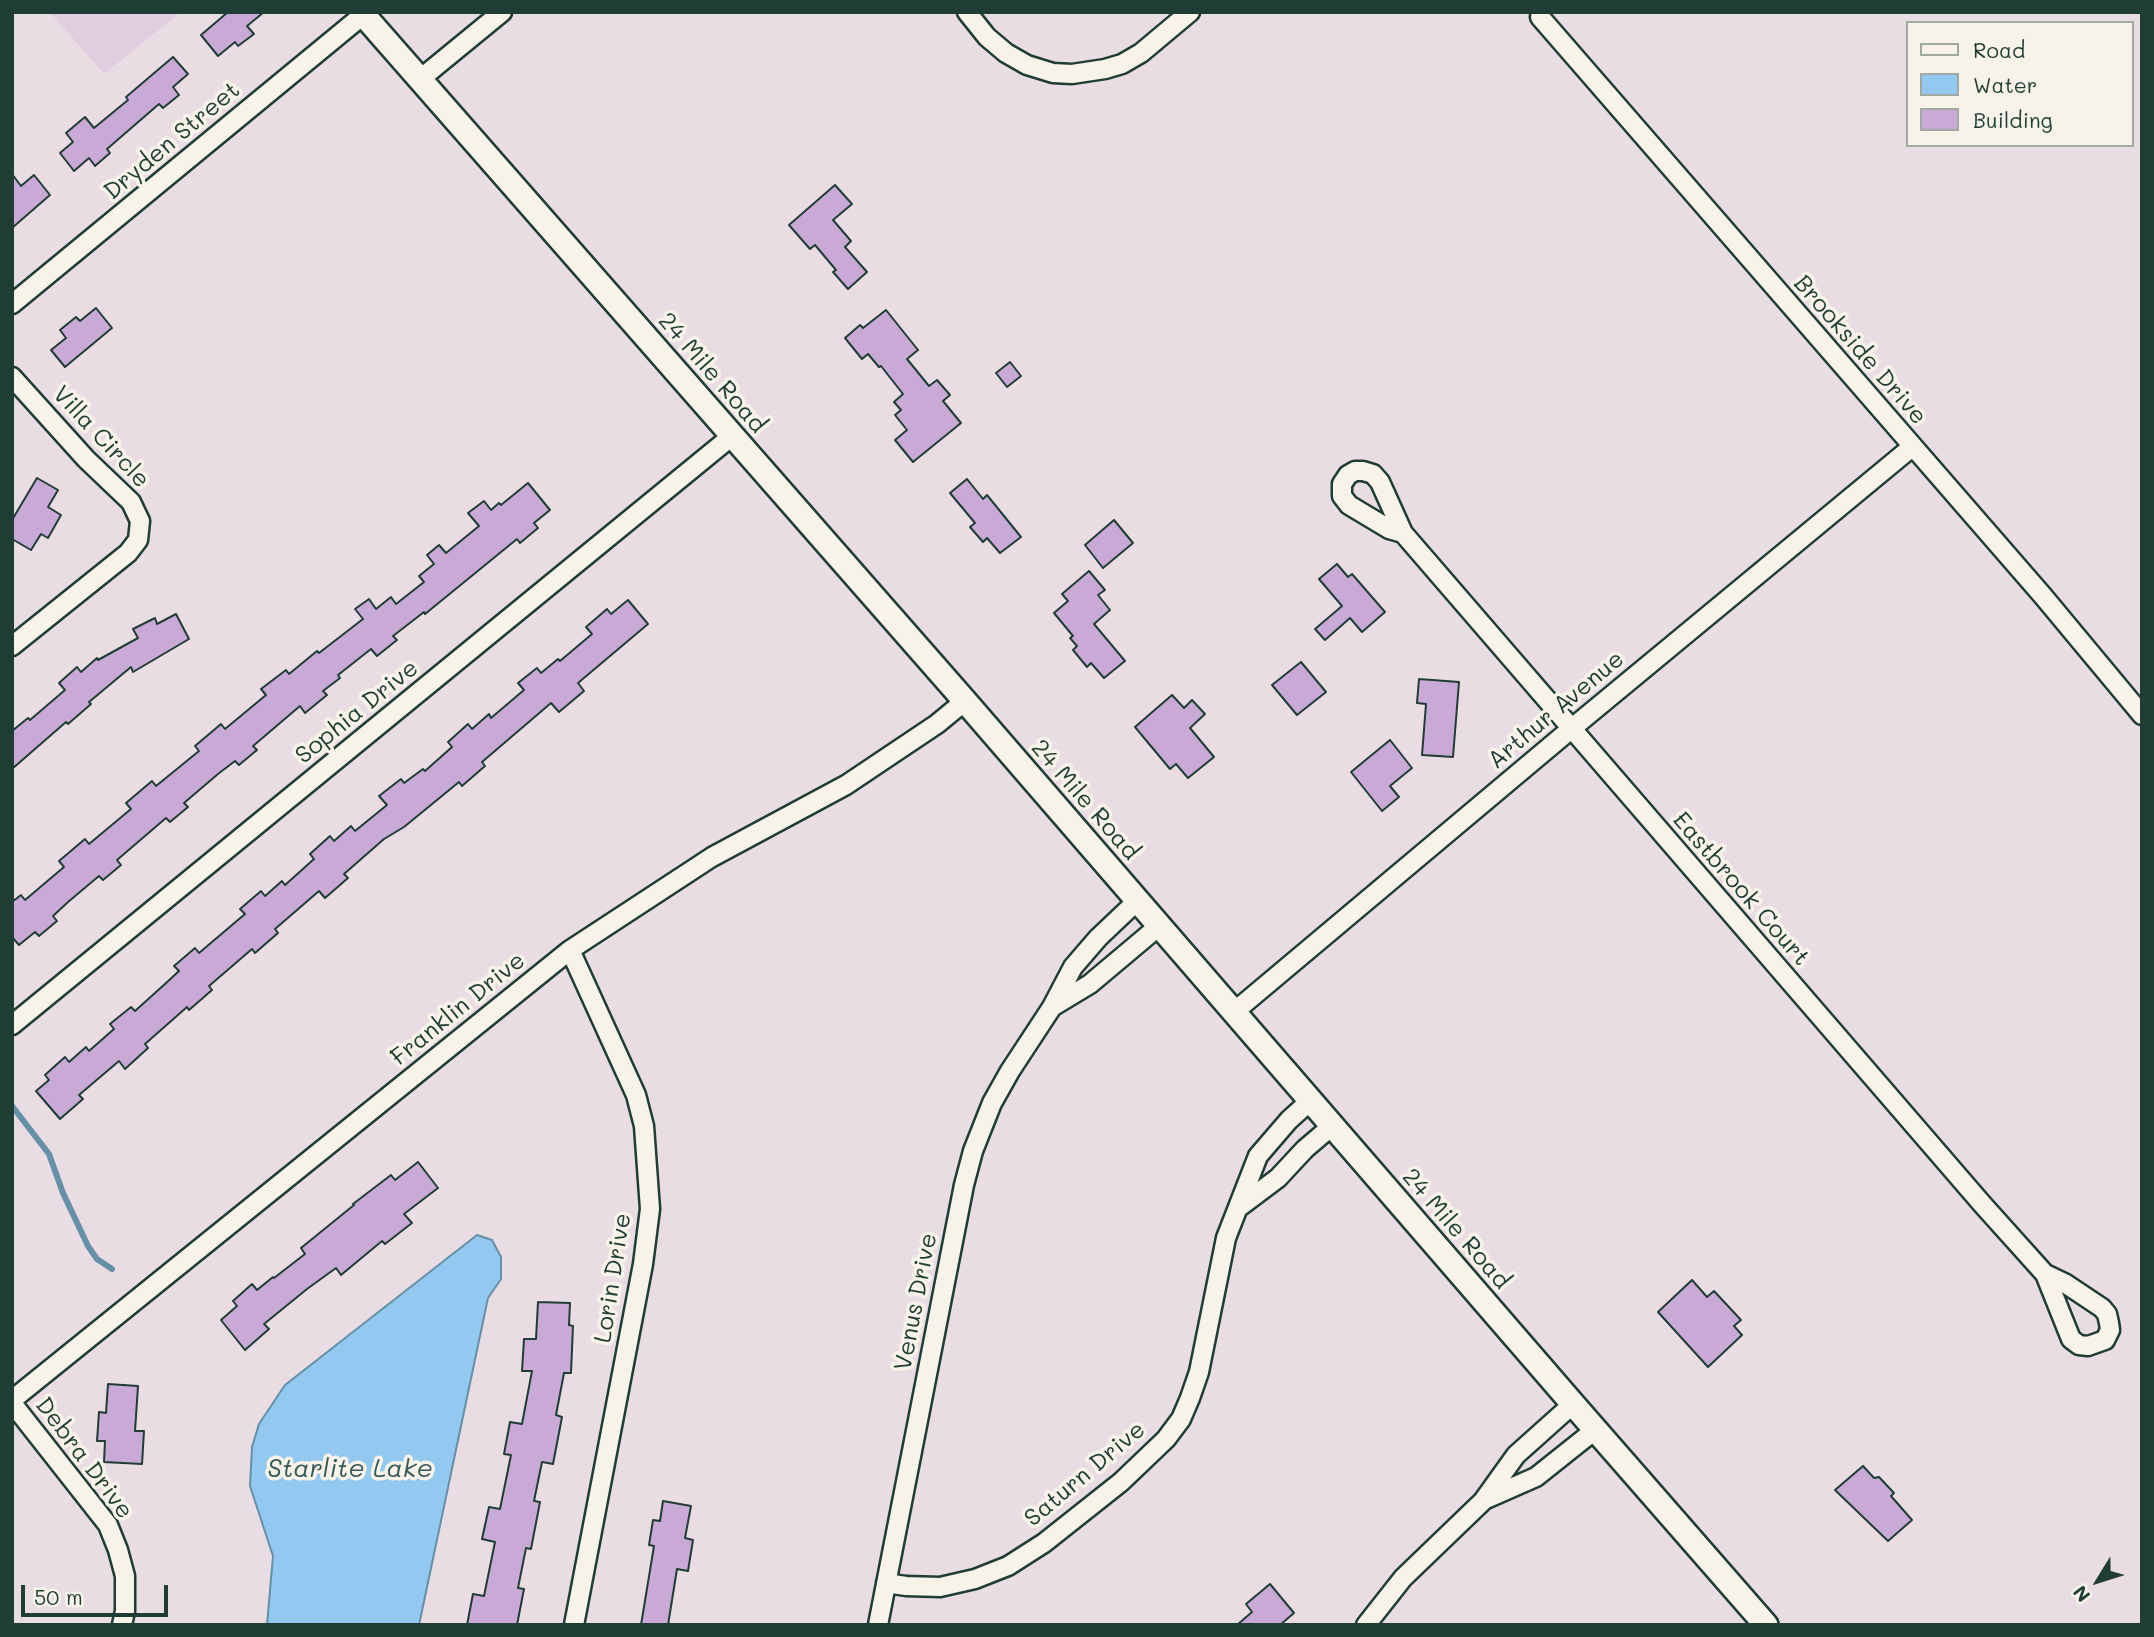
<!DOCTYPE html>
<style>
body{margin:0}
#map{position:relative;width:2154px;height:1637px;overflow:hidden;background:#e9dde3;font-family:Mali,sans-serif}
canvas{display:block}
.frame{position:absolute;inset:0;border:14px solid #1f3d34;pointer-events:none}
.legend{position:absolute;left:1906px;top:21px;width:228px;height:126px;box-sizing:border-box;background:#f7f3e8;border:2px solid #a1aaa0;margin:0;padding:9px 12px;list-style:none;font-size:21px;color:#1f3d34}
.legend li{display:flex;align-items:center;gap:14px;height:35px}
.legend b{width:35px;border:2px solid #a1aaa0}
.north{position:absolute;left:2063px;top:1546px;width:70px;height:70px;-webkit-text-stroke:5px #f7f3e8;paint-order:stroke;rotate:232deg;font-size:19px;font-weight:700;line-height:28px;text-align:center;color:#1f3d34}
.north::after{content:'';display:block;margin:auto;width:24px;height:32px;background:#1f3d34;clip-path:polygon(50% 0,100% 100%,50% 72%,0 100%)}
.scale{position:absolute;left:21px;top:1585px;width:147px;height:32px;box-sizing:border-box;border:4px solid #1f3d34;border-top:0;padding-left:9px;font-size:21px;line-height:24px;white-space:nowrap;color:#1f3d34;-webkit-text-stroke:5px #f7f3e8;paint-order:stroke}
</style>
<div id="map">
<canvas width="2154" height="1637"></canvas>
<div class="frame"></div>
<ul class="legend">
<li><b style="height:9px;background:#f7f3e8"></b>Road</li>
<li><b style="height:19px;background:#93c8f0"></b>Water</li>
<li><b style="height:19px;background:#c9aad7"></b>Building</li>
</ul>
<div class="north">N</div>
<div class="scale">50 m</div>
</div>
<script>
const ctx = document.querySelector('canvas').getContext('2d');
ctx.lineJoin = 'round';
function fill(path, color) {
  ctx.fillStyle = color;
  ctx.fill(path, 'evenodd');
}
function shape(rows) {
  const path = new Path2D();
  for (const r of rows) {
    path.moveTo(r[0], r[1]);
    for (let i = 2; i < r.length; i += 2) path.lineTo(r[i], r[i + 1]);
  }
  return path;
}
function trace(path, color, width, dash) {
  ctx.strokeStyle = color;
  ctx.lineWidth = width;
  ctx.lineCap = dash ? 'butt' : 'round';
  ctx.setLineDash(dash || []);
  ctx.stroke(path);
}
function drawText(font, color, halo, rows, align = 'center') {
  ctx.font = font + ' Mali,sans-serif';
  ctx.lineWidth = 7;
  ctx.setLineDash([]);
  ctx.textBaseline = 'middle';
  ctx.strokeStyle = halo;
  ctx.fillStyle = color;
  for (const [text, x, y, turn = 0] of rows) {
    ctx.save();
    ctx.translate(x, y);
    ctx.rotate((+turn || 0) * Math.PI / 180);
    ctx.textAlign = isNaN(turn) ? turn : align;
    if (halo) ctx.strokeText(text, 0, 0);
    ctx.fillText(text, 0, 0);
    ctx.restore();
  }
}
fill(shape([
 [50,12,181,12,104,74]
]), '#dfcedf');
const water = shape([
 [477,1235,492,1240,501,1257,501,1279,488,1298,419,1625,267,1625,273,1556,250,1486,252,1447,259,1424,285,1385,477,1235]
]);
fill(water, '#93c8f0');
trace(water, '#6590a5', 2);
trace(shape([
 [12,1106,49,1154,63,1193,88,1246,97,1259,112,1269]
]), '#6590a5', 6);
const building = shape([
 [228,12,264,12,247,26,254,34,238,46,235,42,218,56,201,35,228,12],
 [173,57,188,74,173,87,179,95,163,108,159,104,107,149,110,153,95,166,89,158,74,171,60,153,73,142,66,133,85,117,94,128,128,100,126,97,173,57],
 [12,174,21,186,34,175,50,195,12,228,12,174],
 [835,185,852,204,833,220,851,241,845,247,867,272,848,289,833,272,836,270,815,245,810,249,789,225,835,185],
 [96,308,112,328,65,367,51,350,66,338,60,330,76,317,80,321,96,308],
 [886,310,918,350,907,359,929,386,937,380,950,395,943,401,961,423,913,462,895,440,907,430,895,415,901,410,894,402,903,394,881,366,879,367,868,354,862,359,845,338,860,325,863,328,886,310],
 [1010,362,1021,376,1007,387,996,373,1010,362],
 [37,478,58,490,48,507,61,515,48,538,41,534,31,550,12,539,12,520,37,478],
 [967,479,983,499,987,495,1021,537,1000,553,987,538,983,542,970,527,975,523,950,493,967,479],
 [528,483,550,510,534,523,538,528,520,543,517,539,425,614,424,612,393,636,397,640,377,656,371,649,338,675,340,678,323,691,327,695,305,713,300,706,253,746,257,750,239,765,235,761,218,774,184,803,188,807,170,822,166,818,117,860,121,865,103,880,99,876,68,902,53,916,57,921,39,936,35,932,19,945,12,937,12,902,21,895,25,900,64,867,59,861,85,839,89,844,131,809,126,803,152,781,156,786,199,751,195,746,221,724,225,729,266,695,261,689,286,670,289,674,317,651,319,653,363,619,355,609,369,599,376,609,391,597,396,604,424,582,419,576,434,564,427,555,439,545,446,553,479,526,468,513,484,501,491,510,499,503,501,505,528,483],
 [1114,520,1133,543,1103,568,1085,545,1114,520],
 [1337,564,1348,577,1352,574,1385,612,1362,632,1350,618,1325,640,1315,629,1342,606,1319,579,1337,564],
 [1089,571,1105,590,1098,595,1110,610,1094,624,1125,661,1104,678,1091,663,1087,667,1073,650,1077,646,1070,638,1073,636,1054,613,1068,601,1062,594,1089,571],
 [628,600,648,624,578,683,584,691,559,712,551,703,482,762,485,766,462,786,459,782,404,827,384,839,344,874,348,878,325,898,319,891,275,929,278,933,255,953,252,949,209,986,212,990,189,1010,187,1007,145,1044,148,1048,125,1069,119,1061,79,1095,83,1099,60,1119,36,1091,49,1080,45,1075,65,1057,69,1062,86,1047,89,1051,114,1029,110,1024,131,1007,135,1011,166,983,179,971,174,966,195,948,199,953,245,914,240,909,261,891,265,896,282,881,285,885,314,859,310,854,330,836,334,841,351,826,355,831,387,805,379,796,401,779,404,783,423,769,425,771,452,747,448,742,468,724,472,729,489,714,491,718,524,690,518,683,537,668,541,673,558,659,560,661,592,634,586,627,607,609,611,614,628,600],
 [176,614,189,639,133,672,131,667,89,702,91,704,68,724,66,722,12,769,12,731,28,718,30,720,65,690,59,683,77,667,81,672,97,658,98,660,138,638,133,629,155,618,157,624,176,614],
 [1301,662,1326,692,1297,715,1272,685,1301,662],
 [1419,679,1459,682,1453,757,1422,755,1426,704,1417,703,1419,679],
 [1172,695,1184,708,1192,700,1205,714,1190,728,1214,757,1188,778,1176,764,1170,769,1135,727,1172,695],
 [1390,740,1412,768,1390,786,1399,797,1382,811,1351,772,1390,740],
 [418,1162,438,1188,404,1214,412,1223,385,1244,382,1241,341,1275,336,1268,307,1289,264,1324,269,1329,245,1350,221,1320,237,1306,233,1301,252,1284,257,1290,273,1277,274,1278,305,1254,301,1248,354,1205,353,1204,391,1175,395,1180,418,1162],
 [1692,1280,1707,1297,1714,1291,1741,1320,1734,1326,1742,1335,1708,1367,1658,1312,1692,1280],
 [538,1302,570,1303,569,1325,573,1326,571,1373,564,1373,556,1415,562,1417,553,1464,542,1462,534,1501,540,1502,531,1549,526,1548,518,1588,524,1589,517,1625,467,1625,473,1594,484,1596,495,1542,482,1539,489,1507,500,1509,511,1455,504,1454,510,1422,522,1424,532,1371,522,1371,524,1339,536,1339,538,1302],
 [108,1384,138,1386,135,1431,144,1431,142,1464,104,1462,105,1441,97,1441,99,1412,106,1413,108,1384],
 [1863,1466,1874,1478,1879,1477,1894,1493,1891,1496,1912,1520,1888,1541,1835,1490,1863,1466],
 [663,1501,691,1506,685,1538,693,1540,688,1571,677,1569,668,1625,641,1625,654,1546,649,1545,653,1520,660,1521,663,1501],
 [1270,1584,1294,1613,1280,1625,1237,1625,1252,1612,1246,1604,1270,1584]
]);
fill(building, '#c9aad7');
trace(building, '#1f3d34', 2);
const minor = shape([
 [967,12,987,37,1006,53,1027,65,1053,73,1072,74,1105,69,1122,64,1141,53,1190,12],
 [1540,17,2043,596,2142,715],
 [419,80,502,12],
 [12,304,363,15],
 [12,377,86,459,131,502,140,521,138,540,128,553,12,646],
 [1403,533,1389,529,1349,505,1342,496,1342,484,1348,475,1355,471,1363,471,1373,474,1380,482,1403,533,1983,1205,2045,1274,2071,1339,2079,1345,2088,1346,2105,1340,2110,1330,2109,1323,2107,1314,2102,1308,2066,1284,2045,1274],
 [570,950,636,1095,644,1126,650,1209,643,1264,574,1625],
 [1052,1007,1090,984,1159,926],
 [1234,1012,1571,729,1912,447],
 [12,1025,732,436],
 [1238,1208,1278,1178,1305,1149,1332,1126],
 [12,1400,570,950,712,857,846,785,937,724,965,701],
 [12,1403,108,1525,118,1550,125,1576,125,1611,122,1625],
 [1486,1499,1536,1477,1595,1430],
 [886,1583,906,1586,940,1587,975,1579,1008,1566,1044,1543,1121,1482,1166,1439,1181,1419,1190,1398,1199,1372,1226,1238,1258,1156,1289,1120,1310,1101],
 [878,1625,964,1185,973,1151,992,1103,1010,1071,1052,1007,1073,967,1098,938,1137,901],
 [1366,1625,1403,1578,1483,1501,1516,1455,1573,1404]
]);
const tertiary = shape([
 [361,12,965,701,1573,1404,1766,1625]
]);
trace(minor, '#1f3d34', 23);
trace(tertiary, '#1f3d34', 28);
trace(minor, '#f7f3e8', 18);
trace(tertiary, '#f7f3e8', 23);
drawText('24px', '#1f3d34', '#f7f3e8', [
 ["Dryden Street",172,141,-40],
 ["Brookside Drive",1860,350,49],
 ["24 Mile Road",712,373,49],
 ["Villa Circle",101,437,47],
 ["Arthur Avenue",1556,710,-40],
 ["Sophia Drive",357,712,-39],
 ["24 Mile Road",1085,800,49],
 ["Eastbrook Court",1741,889,49],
 ["Franklin Drive",458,1009,-39],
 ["24 Mile Road",1456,1229,49],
 ["Lorin Drive",613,1278,-81],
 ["Venus Drive",916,1302,-79],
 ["Debra Drive",84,1458,53],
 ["Saturn Drive",1085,1474,-40]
]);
drawText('italic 26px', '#36595a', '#f7f3e8', [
 ["Starlite Lake",350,1469]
]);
</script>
